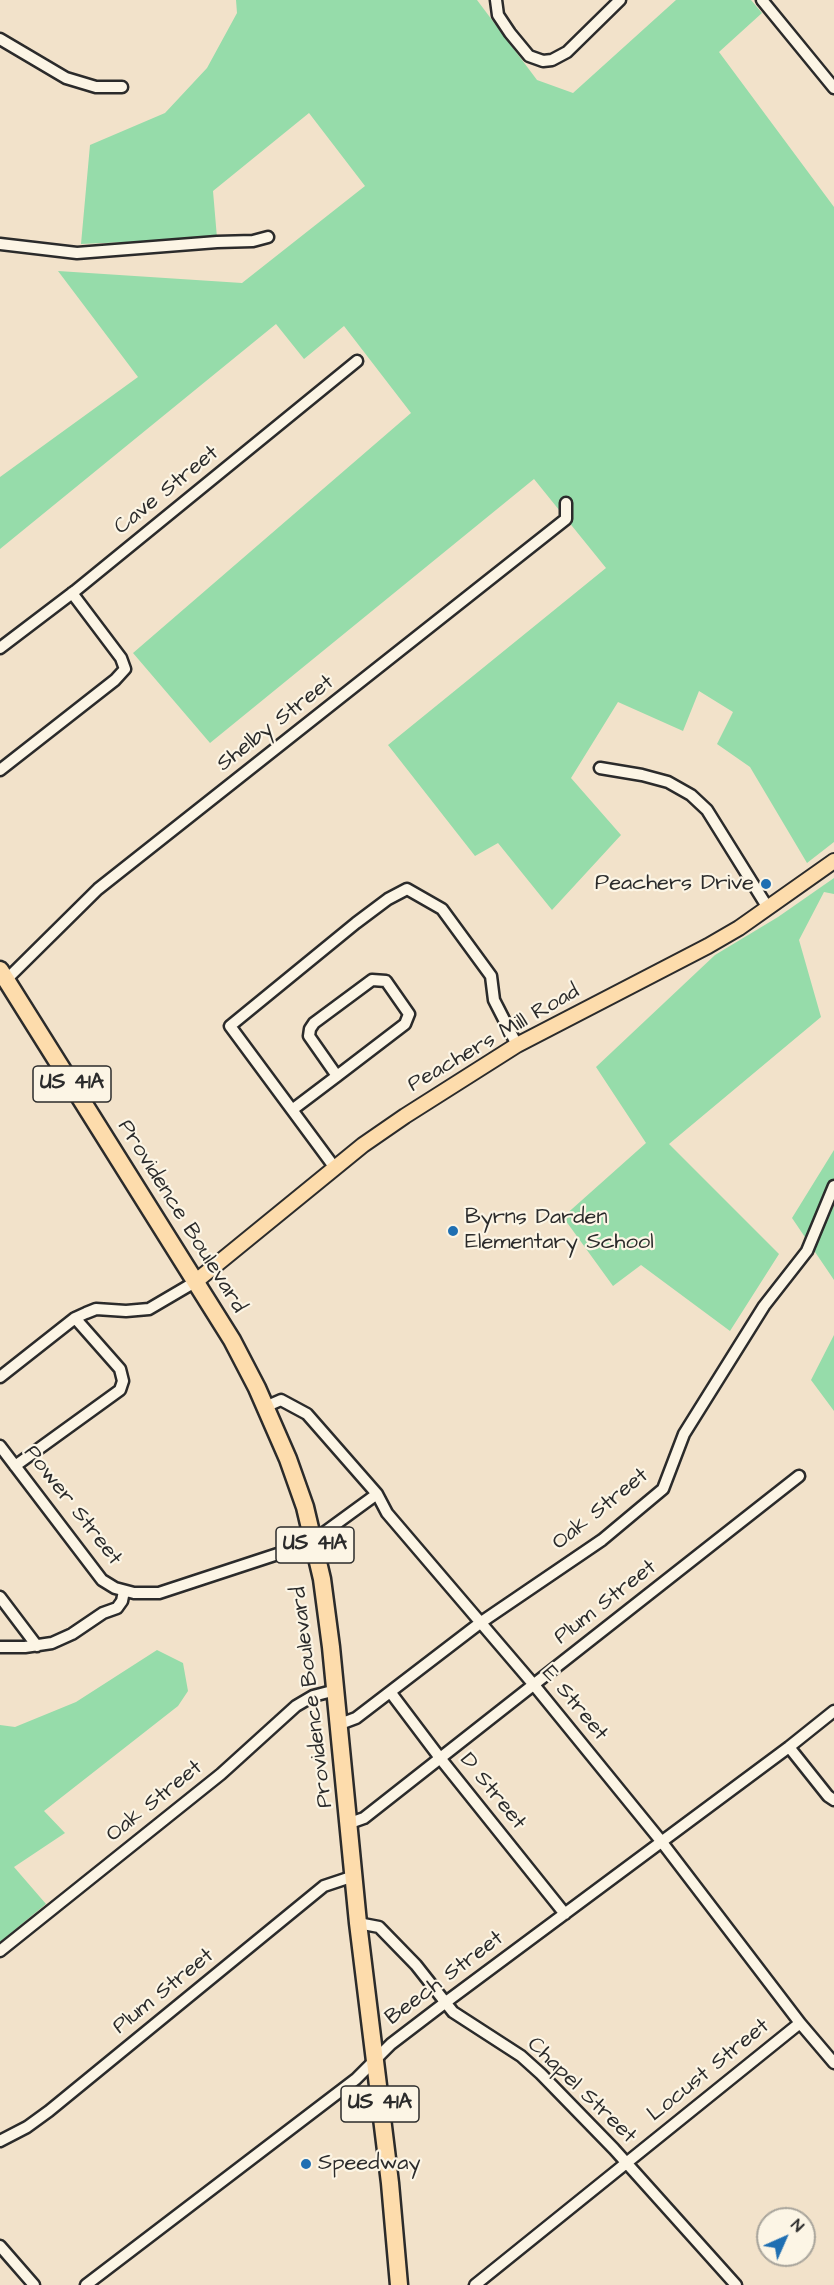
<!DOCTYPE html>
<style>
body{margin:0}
#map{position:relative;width:834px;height:2285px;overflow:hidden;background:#f2e2ca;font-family:"Architects Daughter",sans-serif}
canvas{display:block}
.north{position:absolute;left:756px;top:2207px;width:60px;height:60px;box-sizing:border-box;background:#fcf5e5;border:2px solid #a8a49b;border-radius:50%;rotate:45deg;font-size:16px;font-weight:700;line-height:24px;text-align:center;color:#2b2b2b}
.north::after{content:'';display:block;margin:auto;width:21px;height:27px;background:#1f6fb2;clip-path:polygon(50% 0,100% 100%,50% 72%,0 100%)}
</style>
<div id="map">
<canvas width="834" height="2285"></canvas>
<div class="north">N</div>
</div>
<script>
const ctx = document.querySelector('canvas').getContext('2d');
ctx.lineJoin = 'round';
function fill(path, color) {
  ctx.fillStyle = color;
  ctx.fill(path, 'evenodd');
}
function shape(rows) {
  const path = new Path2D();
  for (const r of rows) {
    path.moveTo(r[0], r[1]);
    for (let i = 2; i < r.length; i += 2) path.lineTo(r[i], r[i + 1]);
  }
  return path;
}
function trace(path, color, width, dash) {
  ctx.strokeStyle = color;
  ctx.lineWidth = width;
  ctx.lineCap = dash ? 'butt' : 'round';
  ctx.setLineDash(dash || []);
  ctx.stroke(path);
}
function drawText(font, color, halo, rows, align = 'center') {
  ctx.font = font + ' "Architects Daughter",sans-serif';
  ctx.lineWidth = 4.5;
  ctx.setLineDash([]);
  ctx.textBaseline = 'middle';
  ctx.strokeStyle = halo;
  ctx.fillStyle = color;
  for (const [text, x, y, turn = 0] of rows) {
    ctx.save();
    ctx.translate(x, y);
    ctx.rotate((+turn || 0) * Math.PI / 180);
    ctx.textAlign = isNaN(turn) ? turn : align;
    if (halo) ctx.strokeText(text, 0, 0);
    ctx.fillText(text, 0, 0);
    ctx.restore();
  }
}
fill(shape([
 [236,0,477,0,537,80,573,93,676,0,751,0,762,13,719,52,834,207,834,842,807,863,750,767,717,744,733,712,699,691,683,731,618,702,571,778,621,835,552,910,498,843,475,856,388,745,606,568,534,479,210,743,133,653,411,413,344,326,304,359,276,324,0,549,0,477,138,377,58,271,242,283,365,186,309,113,213,191,217,238,81,244,90,145,165,113,207,68,237,13],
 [834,878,834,894,824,892,799,940,821,1017,669,1144,779,1254,730,1331,641,1265,613,1286,563,1217,646,1143,596,1067,715,955,778,917],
 [834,1150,834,1280,792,1218],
 [834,1335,834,1411,811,1380],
 [157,1650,183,1663,188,1691,178,1706,44,1811,65,1833,14,1867,46,1904,0,1942,0,1725,15,1727,76,1702]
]), '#96dcaa');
const minor = shape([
 [496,0,498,15,510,33,529,56,543,61,552,60,567,52,620,0],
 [762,0,834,88],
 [0,39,66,78,96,87,122,87],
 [0,244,77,253,217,242,253,241,268,237],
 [0,648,75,591,357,361],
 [600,768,642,775,668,782,691,795,707,810,768,908],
 [0,770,115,680,125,669,121,658,72,593],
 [6,980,98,889,566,519,566,503],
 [292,1110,337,1076,405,1024,409,1014,386,981,372,980,314,1023,310,1029,309,1036,337,1076],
 [335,1168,230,1026,356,923,388,899,407,889,442,909,491,976,494,1000,517,1045],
 [0,1377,75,1318,86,1313,96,1309,126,1311,149,1309,195,1282],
 [265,1407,281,1400,307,1414,377,1494,387,1513,534,1685,661,1841,800,2023,834,2063],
 [0,1446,102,1580,115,1588,134,1593,159,1593,296,1548,314,1540,377,1494],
 [15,1466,120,1390,123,1381,120,1369,75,1318],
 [0,1597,37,1646],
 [0,1647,25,1647,52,1643,72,1634,103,1613,117,1608,122,1601,124,1591],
 [391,1693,440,1758,565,1914],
 [340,1724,356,1718,480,1623,602,1540,663,1489,684,1434,764,1306,807,1251,834,1186],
 [789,1747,828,1796,834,1800],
 [350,1823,364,1818,799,1476],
 [358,1923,379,1927,416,1965,453,2012,521,2056,541,2074,614,2149,736,2285],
 [0,1951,221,1774,296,1706,313,1696,336,1690],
 [0,2141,27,2127,49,2111,324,1886,354,1876],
 [0,2246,34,2285],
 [86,2285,356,2079,391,2044,446,2002,789,1747,834,1711],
 [475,2285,800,2023]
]);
const major = shape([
 [195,1282,363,1145,405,1116,517,1045,708,946,739,928,834,861]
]);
const highway = shape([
 [0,970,232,1340,257,1388,288,1459,305,1507,322,1579,331,1647,358,1923,390,2183,399,2285]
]);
trace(minor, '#2b2b2b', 15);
trace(major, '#2b2b2b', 18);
trace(highway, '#2b2b2b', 21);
trace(minor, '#fcf5e5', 10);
trace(major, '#fddcac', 14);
trace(highway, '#fddcac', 16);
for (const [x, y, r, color] of [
 [766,884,6,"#1f6fb2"],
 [453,1231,6,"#1f6fb2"],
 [306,2164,6,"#1f6fb2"]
]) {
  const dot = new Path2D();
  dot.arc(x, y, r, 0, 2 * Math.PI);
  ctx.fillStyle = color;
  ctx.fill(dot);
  trace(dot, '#fcf5e5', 2);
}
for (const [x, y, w] of [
 [72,1084,78],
 [315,1545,78],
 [380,2104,78]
]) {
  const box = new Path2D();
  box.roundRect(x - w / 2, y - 18, w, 36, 4.5);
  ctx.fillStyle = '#fcf5e5';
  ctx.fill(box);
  trace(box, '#2b2b2b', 1.5);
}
drawText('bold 21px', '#2b2b2b', null, [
 ["US 41A",72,1084],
 ["US 41A",315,1545],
 ["US 41A",380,2104]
]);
drawText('22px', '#2b2b2b', '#fcf5e5', [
 ["Cave Street",167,491,-39],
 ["Shelby Street",276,724,-38],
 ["Peachers Mill Road",494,1039,-30],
 ["Providence Boulevard",181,1217,58],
 ["Power Street",72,1506,52],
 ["Oak Street",601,1510,-39],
 ["Plum Street",606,1603,-38],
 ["Providence Boulevard",313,1697,-97],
 ["E Street",574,1704,50],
 ["D Street",492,1792,51],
 ["Oak Street",155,1802,-39],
 ["Beech Street",445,1979,-37],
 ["Plum Street",164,1992,-39],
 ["Locust Street",709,2071,-39],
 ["Chapel Street",581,2091,44]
]);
drawText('22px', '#2b2b2b', '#fcf5e5', [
 ["Peachers Drive",754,884,"right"],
 ["Byrns Darden",465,1218],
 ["Elementary School",465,1243],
 ["Speedway",318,2164]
], 'left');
</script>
